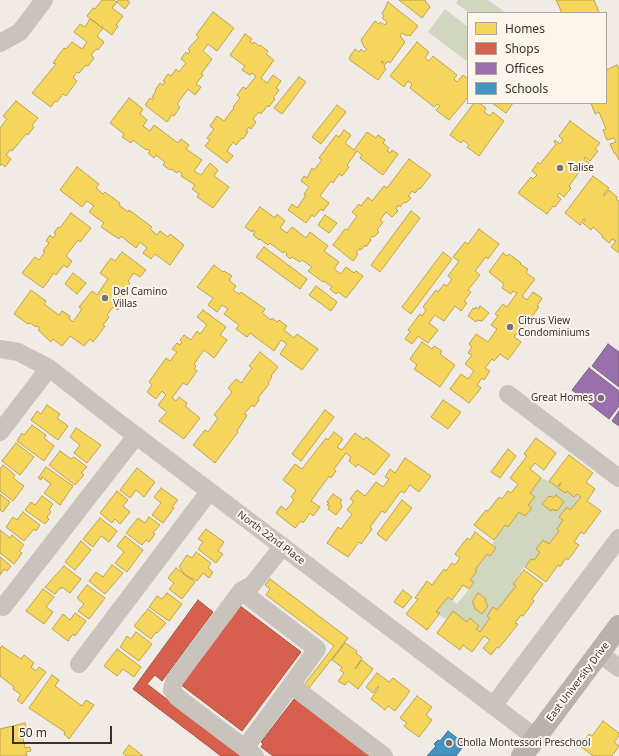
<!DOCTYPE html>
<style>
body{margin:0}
#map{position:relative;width:619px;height:756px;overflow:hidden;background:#f0ebe5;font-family:"Noto Sans",sans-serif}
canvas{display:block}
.legend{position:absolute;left:467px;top:12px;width:140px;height:92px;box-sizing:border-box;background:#fbf5ee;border:1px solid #aea6a0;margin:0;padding:5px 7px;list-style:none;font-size:12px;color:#3b302b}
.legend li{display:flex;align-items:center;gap:8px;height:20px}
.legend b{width:20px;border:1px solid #aea6a0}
.scale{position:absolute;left:12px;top:726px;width:100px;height:18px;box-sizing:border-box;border:2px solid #3b302b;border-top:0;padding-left:5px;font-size:12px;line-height:14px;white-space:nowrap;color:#3b302b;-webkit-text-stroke:3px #fbf5ee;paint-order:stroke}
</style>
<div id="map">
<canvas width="619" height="756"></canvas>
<ul class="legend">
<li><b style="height:11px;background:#f6d55c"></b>Homes</li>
<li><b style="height:11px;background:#d6604d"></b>Shops</li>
<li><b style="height:11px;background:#9970ab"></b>Offices</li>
<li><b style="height:11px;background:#4393c3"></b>Schools</li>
</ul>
<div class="scale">50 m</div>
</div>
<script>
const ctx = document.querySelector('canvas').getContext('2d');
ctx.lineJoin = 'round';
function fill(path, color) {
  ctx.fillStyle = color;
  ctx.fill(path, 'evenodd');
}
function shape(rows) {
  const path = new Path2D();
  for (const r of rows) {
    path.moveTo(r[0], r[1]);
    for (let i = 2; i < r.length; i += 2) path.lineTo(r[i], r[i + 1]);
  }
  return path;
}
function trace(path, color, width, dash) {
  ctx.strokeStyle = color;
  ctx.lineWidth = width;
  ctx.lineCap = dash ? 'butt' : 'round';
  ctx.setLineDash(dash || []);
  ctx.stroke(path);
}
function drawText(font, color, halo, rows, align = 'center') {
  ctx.font = font + ' "Noto Sans",sans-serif';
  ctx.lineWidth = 4;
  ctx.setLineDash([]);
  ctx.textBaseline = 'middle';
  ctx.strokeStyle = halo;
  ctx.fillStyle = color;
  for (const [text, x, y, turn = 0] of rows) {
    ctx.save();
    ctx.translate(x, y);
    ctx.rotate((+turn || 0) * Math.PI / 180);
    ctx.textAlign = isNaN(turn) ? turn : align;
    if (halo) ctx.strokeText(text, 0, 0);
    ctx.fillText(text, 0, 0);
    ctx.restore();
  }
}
fill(shape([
 [458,0,488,0,506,13,469,13,456,3],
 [445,9,468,27,468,62,428,32],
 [541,478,549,481,565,493,567,491,574,496,577,494,581,497,570,510,567,508,559,517,563,520,557,529,559,531,549,544,543,540,537,549,540,552,534,560,531,559,525,566,513,583,516,586,497,610,493,607,487,616,490,618,480,632,476,629,479,625,470,619,467,622,453,612,446,619,439,615,439,614,436,612,448,597,457,604,469,589,474,583,470,580,477,571,475,570,487,554,490,556,496,548,492,544,505,525,508,527,519,512,525,516,531,508,528,505,534,497,530,493],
 [548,496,550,497,551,496,554,498,556,496,564,501,557,510,552,509,551,511,542,504],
 [478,593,486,599,485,601,488,606,482,614,474,608,475,607,473,605,474,603,472,601]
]), '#d1d6bf');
const homes = shape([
 [102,0,114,0,116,2,118,0,127,0,130,2,125,9,117,2,112,8,123,16,116,25,118,26,112,35,87,16,93,8,95,9,102,0],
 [399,0,426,0,425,1,430,7,422,18,399,0],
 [556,0,594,0,599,12,596,13,562,13,556,0],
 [388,2,418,26,410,36,408,35,407,36,402,33,400,36,405,42,390,63,388,61,386,64,382,61,381,62,385,65,384,67,386,69,378,80,351,61,349,58,355,49,359,52,361,49,364,52,367,49,364,47,361,40,375,21,379,24,380,22,385,25,387,22,382,18,384,16,382,14,388,2],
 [213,12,234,28,217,51,208,44,203,51,212,59,201,74,203,75,196,84,201,87,195,95,188,89,177,104,180,107,174,116,172,115,167,122,145,105,150,98,153,100,154,98,152,97,156,91,155,90,160,83,163,85,165,82,163,81,168,74,171,76,176,69,179,72,186,63,181,59,186,52,188,54,190,51,188,49,199,37,196,35,213,12],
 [90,19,103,28,97,36,104,42,98,50,96,49,91,55,94,58,88,66,86,65,79,73,77,72,73,77,77,81,66,96,63,94,57,102,55,101,51,107,32,93,56,64,53,63,64,48,66,49,72,42,82,49,87,42,74,32,80,24,85,27,90,19],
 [245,34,252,39,250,42,253,44,254,42,259,46,260,45,268,51,266,54,274,60,261,78,267,83,273,75,281,81,276,88,279,90,273,98,275,99,269,107,268,105,261,114,259,112,253,119,256,122,251,129,249,127,246,131,248,132,243,139,242,138,236,145,233,142,227,151,233,156,227,163,205,146,210,140,207,138,214,129,210,126,217,116,224,121,234,108,233,107,240,98,237,95,243,87,246,89,256,76,252,73,250,75,242,70,245,66,230,55,245,34],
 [417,42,429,52,425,58,429,61,433,56,457,75,454,79,457,82,463,75,468,79,468,97,449,120,436,110,440,106,437,104,434,107,410,88,412,84,408,81,404,87,390,76,417,42],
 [617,65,619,69,619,160,616,154,614,153,610,144,616,142,614,138,607,140,603,130,606,129,599,112,595,114,591,103,606,103,606,70,617,65],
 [299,77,306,82,282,114,274,108,299,77],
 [129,98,143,109,140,114,147,120,143,126,150,131,154,125,178,143,181,139,189,145,186,149,202,160,194,171,201,175,210,163,218,170,214,176,229,187,213,208,197,197,199,194,192,189,195,185,181,176,182,174,179,171,177,173,171,169,170,170,163,165,165,162,156,155,154,158,148,153,150,151,147,149,146,150,133,140,131,143,122,137,124,134,110,123,129,98],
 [16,101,38,118,32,125,34,127,28,135,26,134,12,151,10,150,6,155,11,159,5,167,2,164,0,166,0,128,7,119,3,116,16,101],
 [474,103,479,103,486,108,484,112,490,116,493,112,504,121,479,156,467,147,469,145,463,140,461,143,450,135,474,103],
 [492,103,513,103,506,113,492,103],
 [337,105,346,112,321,144,312,137,337,105],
 [570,121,600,143,595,149,598,151,590,161,585,157,584,159,589,163,582,173,580,171,569,186,571,188,564,197,559,193,557,196,561,199,555,207,553,206,547,214,518,193,531,177,533,179,537,175,532,171,538,162,540,164,556,144,554,142,555,140,560,144,563,140,559,136,570,121],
 [344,130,351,135,345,143,354,150,367,132,376,138,378,135,385,140,383,143,389,148,387,151,390,153,392,150,398,154,383,175,360,158,362,155,357,151,347,165,349,167,342,176,339,174,333,183,331,181,320,196,329,203,323,211,321,209,314,217,312,215,306,223,288,210,292,204,297,208,306,195,304,194,309,187,301,181,304,176,307,178,312,168,314,170,322,160,319,158,336,135,339,137,344,130],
 [409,159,431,175,420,189,419,188,415,193,412,191,408,196,411,198,406,203,404,202,400,207,398,205,396,209,398,211,392,217,386,212,380,220,383,222,377,230,379,232,374,237,372,236,370,239,371,240,366,247,365,245,361,250,359,249,356,253,358,254,353,261,333,245,345,229,347,230,357,216,352,212,359,204,361,206,368,197,372,201,384,186,387,188,409,159],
 [77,167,99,184,96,188,103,194,105,192,120,203,119,205,128,212,129,210,152,227,150,229,157,235,160,231,168,237,170,234,184,245,170,265,155,254,151,259,143,253,147,248,140,242,136,248,121,236,119,239,101,227,104,223,89,212,94,206,87,201,82,207,60,190,77,167],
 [593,176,609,188,603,195,604,196,609,190,617,197,616,199,619,201,619,253,611,247,616,241,612,239,609,243,602,237,602,235,593,227,591,230,583,223,586,220,584,219,580,225,565,213,593,176],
 [260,207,275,218,277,214,285,221,280,228,287,233,292,227,306,238,310,232,328,246,324,251,339,262,334,269,341,274,346,267,354,273,356,271,363,276,346,298,338,292,336,294,330,289,332,287,324,281,323,282,308,271,312,267,302,260,300,262,292,257,290,259,286,255,287,253,284,251,283,253,270,243,268,245,260,239,259,240,253,235,255,232,253,230,252,232,245,227,260,207],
 [411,211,420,218,380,272,371,265,411,211],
 [71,213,91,228,80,242,78,240,66,256,72,261,67,268,64,265,56,275,54,273,43,288,22,273,35,257,39,260,45,252,43,251,49,243,46,241,50,235,53,238,56,234,54,233,58,227,60,228,71,213],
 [325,215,337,223,329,233,318,225,325,215],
 [479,229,499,244,488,259,486,257,475,271,480,275,468,290,471,292,464,301,467,303,461,311,455,306,444,321,435,315,429,323,438,330,428,343,418,336,412,344,405,339,410,332,408,330,420,314,422,316,426,310,423,307,436,290,438,292,444,284,447,286,452,279,448,276,459,261,453,257,465,242,468,244,479,229],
 [264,247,307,279,300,289,256,257,264,247],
 [122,252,146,270,140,277,134,273,128,281,130,283,124,291,128,293,121,303,122,304,118,310,113,307,107,315,109,317,103,325,105,326,93,342,90,339,84,346,70,336,62,346,53,339,51,342,38,330,40,328,37,326,36,327,30,323,28,324,14,314,31,290,46,301,44,304,59,315,62,311,70,316,69,318,73,322,82,309,79,307,92,291,97,295,108,279,100,273,111,258,115,261,122,252],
 [443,252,452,259,411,314,402,307,443,252],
 [503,253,507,256,509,254,521,263,520,264,528,269,526,273,535,279,522,296,527,300,533,292,542,298,537,306,539,307,520,333,518,331,514,337,521,342,508,360,500,354,494,361,492,359,485,368,490,371,484,380,482,378,477,385,481,388,469,403,450,389,461,374,468,379,474,371,465,364,472,355,468,353,472,347,469,344,476,334,488,342,497,329,491,325,498,316,495,314,503,304,507,307,517,293,513,291,511,294,502,288,504,284,489,272,503,253],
 [214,265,223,272,224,271,232,276,229,280,236,286,233,290,239,294,241,292,265,309,262,313,271,320,272,318,277,322,279,320,287,326,284,330,294,338,297,334,318,349,302,370,280,354,287,344,281,340,274,351,250,333,247,337,236,329,239,325,224,314,228,309,222,305,217,312,208,305,213,298,197,287,214,265],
 [73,273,86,283,77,294,65,284,73,273],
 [316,286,337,302,331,311,309,295,316,286],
 [480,306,489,313,482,321,477,320,476,322,468,316,473,308,475,309,476,307,479,309,480,306],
 [203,310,226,327,220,335,227,340,214,358,204,350,194,364,196,366,194,369,197,371,187,385,183,383,172,398,176,401,179,397,187,403,185,406,200,418,184,439,159,421,167,412,158,405,166,395,162,391,156,399,147,392,152,385,149,382,166,358,170,361,177,352,172,349,177,343,180,345,182,342,180,340,184,335,191,340,197,331,200,334,207,325,197,317,203,310],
 [422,342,432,349,434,346,442,351,440,354,455,365,440,387,414,369,417,365,410,359,422,342],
 [260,352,278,367,271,376,272,377,268,383,269,384,258,398,259,400,254,407,252,405,244,414,247,415,237,431,238,432,215,463,193,445,205,430,208,432,218,418,214,415,232,392,228,388,236,379,241,383,252,368,249,366,260,352],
 [443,400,461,412,448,429,431,417,443,400],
 [47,405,60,414,57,418,68,426,58,440,31,420,37,411,41,414,47,405],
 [325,410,334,417,301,461,292,454,325,410],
 [32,425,46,435,44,438,54,446,44,461,17,441,22,433,24,435,32,425],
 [76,428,101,445,87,463,74,453,80,445,70,437,76,428],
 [334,432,343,439,337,447,342,450,355,433,364,440,366,437,390,455,374,475,358,464,356,467,349,461,351,457,346,453,334,469,336,471,331,478,329,476,311,501,320,507,313,516,310,513,303,523,301,521,295,528,276,513,281,506,286,510,294,500,291,497,296,490,283,480,295,464,302,469,326,438,328,440,334,432],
 [536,438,556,453,544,470,535,463,530,469,541,478,530,493,535,497,528,505,532,508,525,516,519,512,508,527,505,525,494,540,474,525,486,510,488,511,499,497,502,499,508,491,511,493,518,484,510,478,527,456,524,454,536,438],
 [16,443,34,457,20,475,2,461,16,443],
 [508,449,516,456,500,478,491,472,508,449],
 [60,451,71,459,74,457,87,467,81,473,84,475,75,485,49,465,60,451],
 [569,455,593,473,586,482,595,489,587,501,601,511,584,534,581,532,574,542,579,545,568,560,566,558,560,567,558,565,546,582,525,567,531,559,534,560,540,552,536,549,543,540,549,544,559,531,557,529,563,520,559,517,567,507,570,510,581,497,577,494,574,497,567,491,565,493,558,488,561,483,560,483,557,487,549,481,569,455],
 [405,458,431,476,419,492,410,485,404,493,401,491,385,513,382,511,370,527,372,529,361,544,359,542,348,557,327,543,338,527,341,529,352,514,347,510,354,501,350,499,357,490,365,496,376,482,383,487,389,479,385,477,390,469,395,473,405,458],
 [3,465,15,475,13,478,24,486,13,501,0,491,0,469,3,465],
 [46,467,73,486,60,505,44,493,51,484,42,477,41,480,38,478,46,467],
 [137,468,155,482,144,497,136,490,130,498,120,490,137,468],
 [161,488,178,500,172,507,174,508,163,523,152,515,161,503,154,497,161,488],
 [117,491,128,500,123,506,130,512,120,524,115,519,112,523,100,513,117,491],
 [0,494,10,502,3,512,0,510,0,494],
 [333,494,342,500,340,502,342,507,336,515,328,509,330,506,327,505,329,503,327,502,333,494],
 [556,495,564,502,557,511,552,509,551,511,542,504,549,496,550,497,551,496,554,498,556,495],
 [42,496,53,504,49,510,51,512,47,517,49,519,45,524,25,510,31,502,35,505,42,496],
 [402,500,412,508,386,541,377,534,402,500],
 [23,512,40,525,36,531,34,529,24,541,6,527,13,517,17,520,23,512],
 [149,517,160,525,153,533,155,534,149,542,146,540,142,545,126,533,138,518,145,523,149,517],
 [100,518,117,531,109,542,101,536,93,547,83,539,100,518],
 [206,529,224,542,218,551,223,554,216,563,198,549,203,542,198,539,206,529],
 [0,530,10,538,12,535,24,545,19,551,22,553,14,564,0,553,0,530],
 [475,532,496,548,490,556,487,554,475,570,477,571,470,580,474,582,469,589,463,585,452,600,448,597,436,612,440,613,427,630,406,614,418,599,415,598,427,581,432,585,444,569,446,571,452,563,455,565,460,558,455,554,467,538,470,540,475,532],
 [125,536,143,550,127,572,115,563,124,552,117,546,125,536],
 [81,541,91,550,75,570,65,562,81,541],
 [196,552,211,563,208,568,213,572,209,578,203,573,197,581,185,575,179,567,187,555,192,558,196,552],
 [0,557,11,566,7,571,4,569,0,575,0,557],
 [112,565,123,573,105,594,89,581,96,572,103,577,112,565],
 [64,566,81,579,70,593,62,587,61,589,60,588,55,594,45,587,64,566],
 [176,568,195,582,182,599,169,589,174,583,168,578,176,568],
 [524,570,543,584,532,599,534,601,523,616,521,615,515,623,518,624,499,648,497,647,491,655,483,648,490,640,484,636,472,652,463,645,460,650,437,633,453,611,467,622,470,618,479,626,476,629,480,632,490,618,487,616,493,607,497,610,516,586,513,584,524,570],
 [270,579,348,638,309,688,304,685,334,646,266,595,270,589,265,585,270,579],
 [87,585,105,598,89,619,78,611,84,604,77,598,87,585],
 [43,589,54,597,46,607,53,612,44,624,26,611,43,589],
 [403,590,412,597,403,608,394,602,403,590],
 [167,593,182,604,169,621,149,607,157,596,162,599,167,593],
 [478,593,486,599,485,601,488,606,482,614,474,608,475,607,473,605,474,603,472,602,478,593],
 [148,609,166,623,157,633,156,632,151,639,134,626,148,609],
 [75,613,86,621,75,636,73,634,68,641,52,629,63,614,70,620,75,613],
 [136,632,152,644,139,661,120,647,127,636,131,639,136,632],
 [345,643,357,651,356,653,362,658,355,669,362,660,373,669,358,689,348,681,345,685,338,681,344,673,340,670,342,667,332,660,345,643],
 [2,646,21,659,24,655,34,663,31,667,36,671,39,667,46,672,22,704,17,700,21,695,13,689,14,687,0,676,0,648,2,646],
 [117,649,141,667,134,677,123,669,117,676,104,666,117,649],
 [377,673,389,682,393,678,410,691,395,711,388,706,385,710,371,699,379,687,378,686,373,693,366,687,377,673],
 [52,675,59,680,55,686,82,706,86,700,94,705,69,739,64,734,65,732,29,708,52,675],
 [417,696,432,707,426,715,432,720,419,737,404,726,407,723,400,718,417,696],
 [603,721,619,733,619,736,614,742,619,746,612,756,593,756,580,746,589,734,592,736,603,721],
 [25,723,27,733,22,734,25,748,30,747,31,751,26,752,27,756,0,756,0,729,25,723],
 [129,745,143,756,126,756,123,753,129,745]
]);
fill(homes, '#f6d55c');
trace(homes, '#bea44d', 1);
const shops = shape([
 [198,600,213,612,162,681,155,675,147,684,241,756,221,756,133,689,198,600],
 [239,605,301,652,242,731,180,684,239,605],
 [298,698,374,756,273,756,261,747,263,744,261,742,294,699,296,701,298,698]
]);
fill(shops, '#d6604d');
trace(shops, '#a85243', 1);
const offices = shape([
 [608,344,619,352,619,387,592,366,608,344],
 [589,368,619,391,619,406,609,419,572,390,589,368],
 [619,411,619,426,612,421,619,411]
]);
fill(offices, '#9970ab');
trace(offices, '#7d5d85', 1);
const schools = shape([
 [448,731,465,744,456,756,427,756,436,746,434,744,438,740,440,741,448,731]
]);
fill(schools, '#4393c3');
trace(schools, '#417595', 1);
trace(shape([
 [0,43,20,32,44,0],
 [0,349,18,352,49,368,114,419,536,738],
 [508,394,619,478],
 [0,432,49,368],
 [241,591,317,649,291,685,384,756],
 [3,607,136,436],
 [599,653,619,668],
 [79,664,209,492],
 [493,706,619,538],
 [245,748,291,685],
 [255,756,177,697,172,690,174,681,241,591,252,585,283,546]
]), '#c9c3be', 18);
trace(shape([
 [522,756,619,626]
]), '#b8b1ad', 22);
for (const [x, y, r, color] of [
 [560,168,4,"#7a716c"],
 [105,298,4,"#7a716c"],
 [510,327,4,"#7a716c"],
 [601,398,4,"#7a716c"],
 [449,743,4,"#7a716c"]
]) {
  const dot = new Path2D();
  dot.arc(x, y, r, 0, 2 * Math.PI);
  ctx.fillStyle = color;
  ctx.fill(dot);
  trace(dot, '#fbf5ee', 1.5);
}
drawText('10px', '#3b302b', '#fbf5ee', [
 ["Talise",568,168],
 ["Del Camino",113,292],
 ["Villas",113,304],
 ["Citrus View",518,321],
 ["Condominiums",518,333],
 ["Great Homes",593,398,"right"],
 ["Cholla Montessori Preschool",457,743]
], 'left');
drawText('10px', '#3b302b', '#fbf5ee', [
 ["North 22nd Place",271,538,37],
 ["East University Drive",578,682,-53]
]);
</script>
